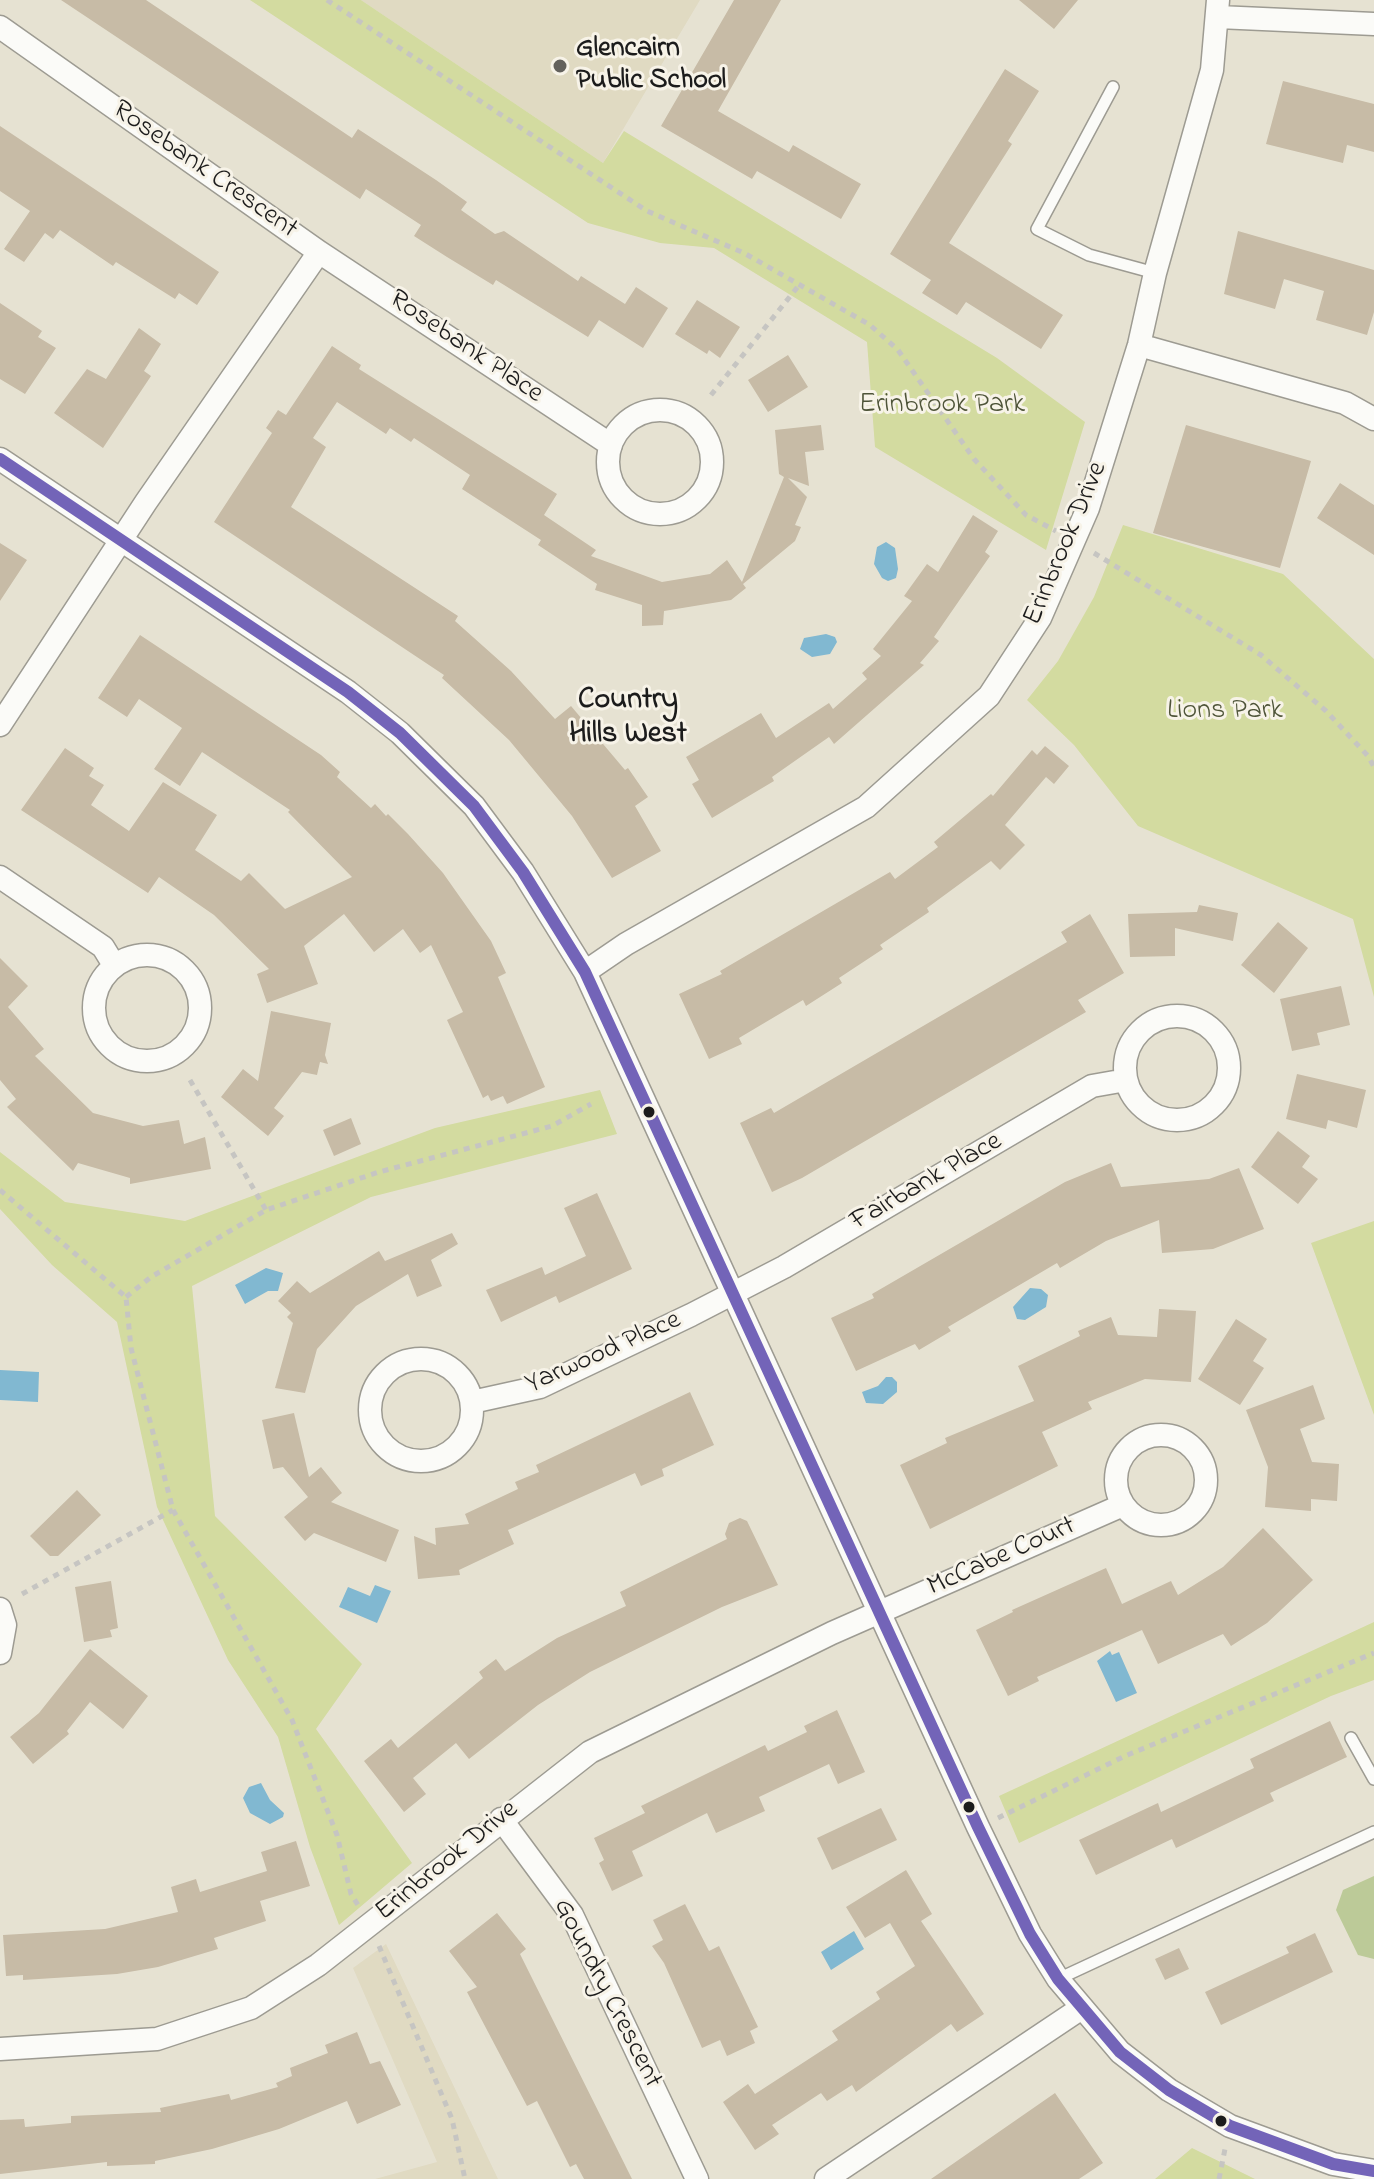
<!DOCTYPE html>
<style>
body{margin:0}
canvas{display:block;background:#e6e2d2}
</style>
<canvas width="1374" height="2179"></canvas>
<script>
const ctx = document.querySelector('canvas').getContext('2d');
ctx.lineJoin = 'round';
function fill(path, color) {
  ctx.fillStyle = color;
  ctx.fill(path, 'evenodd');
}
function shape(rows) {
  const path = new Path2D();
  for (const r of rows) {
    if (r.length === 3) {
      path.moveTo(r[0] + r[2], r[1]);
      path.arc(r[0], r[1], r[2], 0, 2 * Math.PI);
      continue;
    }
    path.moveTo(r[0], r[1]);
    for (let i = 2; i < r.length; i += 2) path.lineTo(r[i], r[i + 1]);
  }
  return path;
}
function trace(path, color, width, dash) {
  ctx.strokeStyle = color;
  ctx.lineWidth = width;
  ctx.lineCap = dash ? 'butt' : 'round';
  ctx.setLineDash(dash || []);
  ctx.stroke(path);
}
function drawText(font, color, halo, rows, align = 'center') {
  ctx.font = font + ' "Indie Flower",sans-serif';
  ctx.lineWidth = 6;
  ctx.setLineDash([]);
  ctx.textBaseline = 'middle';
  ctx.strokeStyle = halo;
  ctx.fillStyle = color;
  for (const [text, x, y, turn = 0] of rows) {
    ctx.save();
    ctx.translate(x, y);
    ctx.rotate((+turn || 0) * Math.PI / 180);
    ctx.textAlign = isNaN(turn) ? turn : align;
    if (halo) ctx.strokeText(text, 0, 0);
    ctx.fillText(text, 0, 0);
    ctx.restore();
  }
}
fill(shape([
 [361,0,700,0,603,163],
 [386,1944,498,2179,375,2179,437,2162,353,1968]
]), '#e0dac2');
fill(shape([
 [250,0,361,0,603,163,624,131,997,358,1085,422,1046,550,875,447,867,342,714,248,660,243,588,223],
 [1123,525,1283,574,1374,659,1374,997,1353,919,1138,826,1074,745,1027,700,1058,661,1094,597],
 [600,1090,617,1134,371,1197,192,1286,215,1516,362,1664,316,1729,412,1863,339,1925,310,1847,278,1737,228,1660,157,1507,117,1322,52,1265,0,1209,0,1152,65,1202,185,1221,435,1128],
 [1374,1221,1374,1415,1311,1243],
 [1374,1622,1374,1680,1331,1696,1019,1843,999,1796],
 [1192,2148,1255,2179,1155,2179]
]), '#d3dba0');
fill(shape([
 [1374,1876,1374,1959,1358,1955,1336,1910,1343,1890]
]), '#bcca98');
fill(shape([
 [886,542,895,548,898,569,896,578,888,581,882,578,874,564,877,547],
 [826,634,835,637,837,642,830,654,812,657,800,649,804,638],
 [266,1268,283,1273,278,1291,268,1291,245,1304,235,1285],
 [1030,1288,1041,1289,1048,1295,1046,1307,1025,1320,1017,1319,1013,1307],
 [0,1370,39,1372,38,1402,0,1400],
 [886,1377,892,1377,897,1382,897,1392,883,1404,866,1403,862,1392,878,1386],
 [375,1585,391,1591,377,1623,339,1607,348,1587,370,1596],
 [1110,1651,1112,1655,1119,1652,1137,1693,1116,1702,1097,1661],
 [261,1783,270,1800,284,1813,283,1817,270,1824,250,1813,243,1798,249,1787],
 [854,1931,864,1949,831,1970,821,1952]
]), '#81b8d1');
fill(shape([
 [61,0,146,0,352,138,358,129,436,180,467,202,461,210,495,234,504,231,578,281,581,276,625,304,636,287,668,308,643,348,599,320,588,337,496,280,493,285,447,257,414,236,421,225,366,189,360,199],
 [734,0,781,0,718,111,789,152,793,145,861,184,841,219,757,171,752,179,661,126],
 [1019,0,1078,0,1054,29],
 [1005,69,1039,91,1008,141,1012,144,949,243,1063,315,1041,349,966,302,957,315,922,293,931,280,890,254],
 [1283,81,1374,104,1374,152,1347,145,1343,163,1266,144],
 [0,126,219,272,197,305,179,293,175,299,116,262,113,266,60,230,53,239,45,233,24,262,4,249,30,211,0,191],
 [1238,231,1374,270,1374,312,1367,335,1316,320,1324,291,1284,279,1275,309,1224,294],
 [697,300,740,327,720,358,709,350,707,354,675,334],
 [0,303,42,331,38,337,56,348,25,394,0,379],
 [139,328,161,344,144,371,151,376,103,448,54,413,87,369,106,379],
 [332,346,361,365,359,369,557,494,544,515,596,550,591,556,662,582,710,574,727,560,742,582,784,477,779,474,775,430,821,425,824,450,805,452,809,486,788,478,807,497,795,525,801,527,795,541,743,584,746,588,731,600,664,611,663,625,642,626,642,605,595,590,597,584,538,545,541,540,462,489,470,475,414,438,411,442,390,428,386,434,337,402,313,438,326,447,291,507,458,616,455,621,511,671,555,719,571,706,625,770,628,768,648,797,635,806,661,851,612,878,572,816,509,740,442,678,444,675,214,522,272,433,266,428,278,410,286,415],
 [788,355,808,387,768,412,748,380],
 [1186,425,1311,461,1280,568,1153,533],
 [1340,483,1374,505,1374,555,1317,518],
 [973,515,998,531,985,552,990,556,934,637,939,641,920,663,924,665,834,744,829,737,772,777,774,781,712,818,692,784,699,780,686,757,761,713,776,738,829,703,833,709,867,679,862,673,881,656,873,649,912,601,904,596,927,564,938,572],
 [0,543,27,560,0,601],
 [140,635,321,755,340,772,337,777,371,808,375,804,386,816,388,814,408,834,443,873,491,941,506,973,498,977,545,1087,507,1104,503,1096,491,1101,488,1095,483,1098,447,1020,463,1012,431,945,420,953,403,929,374,952,344,914,304,946,318,984,267,1003,257,974,269,969,214,915,159,877,148,893,21,810,65,748,94,768,89,776,104,785,91,805,129,831,163,782,217,815,195,850,241,881,249,873,285,909,352,877,288,812,290,810,202,752,180,786,154,769,182,728,139,699,127,717,98,698],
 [1045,746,1069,766,1054,784,1046,777,1005,825,1025,845,1000,870,991,861,927,908,929,912,880,945,883,949,839,978,842,983,806,1006,803,1000,739,1038,742,1044,709,1059,679,994,722,974,720,971,890,872,895,879,938,847,934,842,991,794,993,796,1032,750,1037,755],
 [1199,905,1238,913,1233,941,1175,928,1175,956,1130,957,1128,914,1197,912],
 [1090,914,1124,973,1078,1000,1086,1012,802,1178,772,1192,740,1123,771,1108,774,1113,1067,942,1061,932],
 [1278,922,1308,948,1274,993,1241,965],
 [0,958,28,986,8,1007,44,1049,35,1056,93,1113,143,1126,179,1120,184,1144,205,1137,211,1169,130,1184,130,1178,78,1163,73,1171,7,1107,16,1099,0,1080],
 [1341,986,1350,1025,1317,1033,1320,1045,1292,1051,1280,999],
 [271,1011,331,1023,325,1055,328,1064,320,1062,317,1075,302,1072,274,1108,284,1116,268,1136,221,1097,243,1069,258,1081],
 [1297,1074,1366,1090,1357,1128,1328,1120,1326,1129,1286,1119],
 [351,1118,361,1144,334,1156,323,1130],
 [1278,1131,1310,1156,1302,1167,1318,1179,1298,1204,1251,1167],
 [1111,1163,1121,1187,1209,1179,1239,1168,1264,1229,1213,1249,1162,1253,1159,1220,1106,1241,1060,1268,1057,1263,948,1327,951,1331,919,1350,915,1344,856,1371,831,1318,874,1298,872,1294,1065,1182],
 [597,1193,632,1269,559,1303,556,1296,501,1322,486,1290,542,1267,545,1275,586,1256,564,1208],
 [452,1233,458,1244,431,1260,442,1286,417,1297,408,1274,356,1306,317,1349,305,1393,275,1388,293,1323,287,1317,291,1313,278,1301,297,1281,310,1293,379,1251,385,1261],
 [1159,1309,1196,1311,1191,1382,1145,1379,1088,1402,1092,1409,1042,1432,1058,1466,930,1529,900,1465,947,1443,945,1438,1034,1401,1018,1366,1080,1336,1078,1331,1111,1317,1118,1335,1157,1337],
 [1236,1319,1267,1339,1253,1361,1264,1368,1240,1405,1198,1379],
 [1313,1385,1325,1419,1300,1429,1312,1462,1339,1464,1337,1501,1311,1499,1311,1511,1265,1507,1268,1467,1246,1410],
 [690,1392,714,1445,662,1469,664,1476,641,1486,635,1473,508,1530,514,1544,459,1570,460,1575,418,1579,414,1536,436,1545,435,1528,469,1524,465,1514,518,1489,515,1482,539,1472,536,1465],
 [294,1413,309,1477,321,1467,342,1493,331,1502,399,1530,386,1562,314,1533,305,1541,284,1517,308,1497,283,1467,273,1469,262,1420],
 [77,1490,101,1515,58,1556,50,1556,30,1536],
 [740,1518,747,1521,778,1585,722,1607,590,1672,538,1705,469,1759,456,1743,413,1778,426,1794,404,1812,364,1761,391,1739,398,1748,483,1678,479,1672,496,1659,505,1671,557,1638,626,1606,620,1592,727,1539,725,1534,729,1523],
 [1263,1528,1313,1580,1267,1623,1231,1646,1223,1634,1158,1664,1142,1630,1037,1677,1039,1681,1008,1696,976,1630,1013,1612,1012,1610,1106,1568,1122,1604,1171,1581,1178,1595,1223,1567],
 [111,1581,118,1628,110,1630,112,1637,84,1642,75,1587],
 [90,1649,148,1696,123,1729,90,1702,67,1731,69,1734,33,1764,10,1737,39,1713],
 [837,1710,865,1772,838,1784,829,1764,759,1797,765,1811,716,1833,707,1813,632,1851,643,1876,612,1891,599,1863,604,1860,594,1838,645,1813,641,1806,765,1745,768,1751,807,1732,804,1726],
 [1330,1721,1347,1757,1270,1793,1274,1801,1176,1848,1172,1839,1096,1875,1079,1840,1158,1803,1161,1812,1254,1768,1250,1759],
 [881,1808,897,1840,832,1870,817,1838],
 [296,1841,310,1886,260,1901,266,1921,214,1938,218,1949,158,1967,117,1974,23,1980,23,1975,6,1976,3,1935,105,1929,178,1912,171,1887,196,1879,200,1892,267,1871,261,1852],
 [906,1870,932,1914,921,1921,984,2014,957,2032,951,2024,856,2092,852,2085,827,2101,821,2093,772,2125,779,2134,755,2150,723,2102,748,2084,755,2094,838,2040,832,2031,880,1999,876,1992,915,1966,890,1923,865,1938,846,1907],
 [685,1904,709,1951,719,1946,758,2027,750,2031,755,2043,727,2056,720,2040,702,2048,664,1963,652,1946,663,1940,653,1920],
 [497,1913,526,1949,520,1954,632,2179,584,2179,576,2164,570,2167,537,2101,527,2106,467,1992,477,1987,449,1951],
 [1315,1933,1333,1972,1221,2025,1205,1992,1289,1953,1286,1947],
 [1179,1948,1189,1969,1165,1980,1155,1959],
 [357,2032,370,2064,380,2061,401,2105,357,2124,347,2101,279,2129,212,2149,155,2161,155,2164,107,2166,107,2162,0,2174,0,2120,24,2119,25,2127,71,2123,71,2116,161,2112,160,2108,229,2094,231,2100,278,2087,276,2083,292,2076,290,2068,328,2053,325,2045],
 [1055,2093,1103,2163,1079,2179,931,2179]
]), '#c7bba6');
const service = shape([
 [1113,87,1037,229,1089,255,1155,273],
 [1351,1738,1374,1779],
 [1058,1979,1374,1832]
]);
const minor = shape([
 [1218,17,1374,24],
 [0,27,319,252,611,445],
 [1139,345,1345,403,1374,419],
 [660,462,52],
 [0,459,348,692,400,733,474,806,523,872,585,972,978,1827,1030,1934,1058,1979,1120,2052,1169,2090,1230,2126,1333,2164,1374,2171],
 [0,725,146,502,319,252],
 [0,877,103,947,114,965],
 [147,1008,53],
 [585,972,626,944,866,807,989,696,1040,618,1088,508,1139,345,1155,273,1212,70,1218,0],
 [1177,1068,52],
 [421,1410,51],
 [472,1402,540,1387,691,1315,784,1267,1092,1086,1126,1080],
 [1161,1480,45],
 [0,1609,5,1625,0,1653],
 [501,1819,572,1915,697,2179],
 [0,2049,157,2039,251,2008,318,1965,590,1752,832,1633,1123,1505],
 [826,2179,1080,2009]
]);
trace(service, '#9d9b92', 14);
trace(minor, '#9d9b92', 25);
trace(shape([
 [327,0,647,211,744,253,870,325,898,350,974,459,1026,515,1056,531],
 [711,395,800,284],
 [1094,553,1261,655,1326,711,1368,756,1374,767],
 [190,1080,266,1210],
 [0,1190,126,1297,131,1348,173,1510,292,1720,337,1835,351,1894,358,1905],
 [126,1297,151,1277,266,1210,379,1172,552,1126,591,1104],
 [22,1594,173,1510],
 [998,1818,1125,1756,1374,1653],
 [379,1946,452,2119,465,2179],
 [1219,2179,1225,2149]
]), '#c6c5c2', 5, [6, 6]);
trace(service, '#fbfbf8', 11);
trace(minor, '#fbfbf8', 22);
trace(shape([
 [0,459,348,692,400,733,474,806,523,872,585,972,978,1827,1030,1934,1058,1979,1120,2052,1169,2090,1230,2126,1333,2164,1374,2171]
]), '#7364b8', 12);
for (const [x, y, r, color] of [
 [560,66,8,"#63615c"],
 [649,1112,7,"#1c1c1c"],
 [969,1807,7,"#1c1c1c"],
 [1221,2121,7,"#1c1c1c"]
]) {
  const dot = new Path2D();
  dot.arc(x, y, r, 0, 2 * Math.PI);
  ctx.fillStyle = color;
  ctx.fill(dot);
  trace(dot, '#f7f3e8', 3);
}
drawText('bold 28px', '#1c1c1c', '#f7f3e8', [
 ["Glencairn",576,50],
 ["Public School",576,82]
], 'left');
drawText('28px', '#1c1c1c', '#f7f3e8', [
 ["Rosebank Crescent",204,171,35],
 ["Rosebank Place",465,348,34],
 ["Erinbrook Drive",1067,544,-67],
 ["Fairbank Place",927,1183,-30],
 ["Yarwood Place",604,1354,-24],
 ["McCabe Court",1002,1558,-24],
 ["Erinbrook Drive",448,1862,-39],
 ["Goundry Crescent",606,1994,63]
]);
drawText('28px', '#4e5438', '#f7f3e8', [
 ["Erinbrook Park",942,406],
 ["Lions Park",1225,712]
]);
drawText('bold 30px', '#1c1c1c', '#f7f3e8', [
 ["Country",628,702],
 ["Hills West",628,736]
]);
</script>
